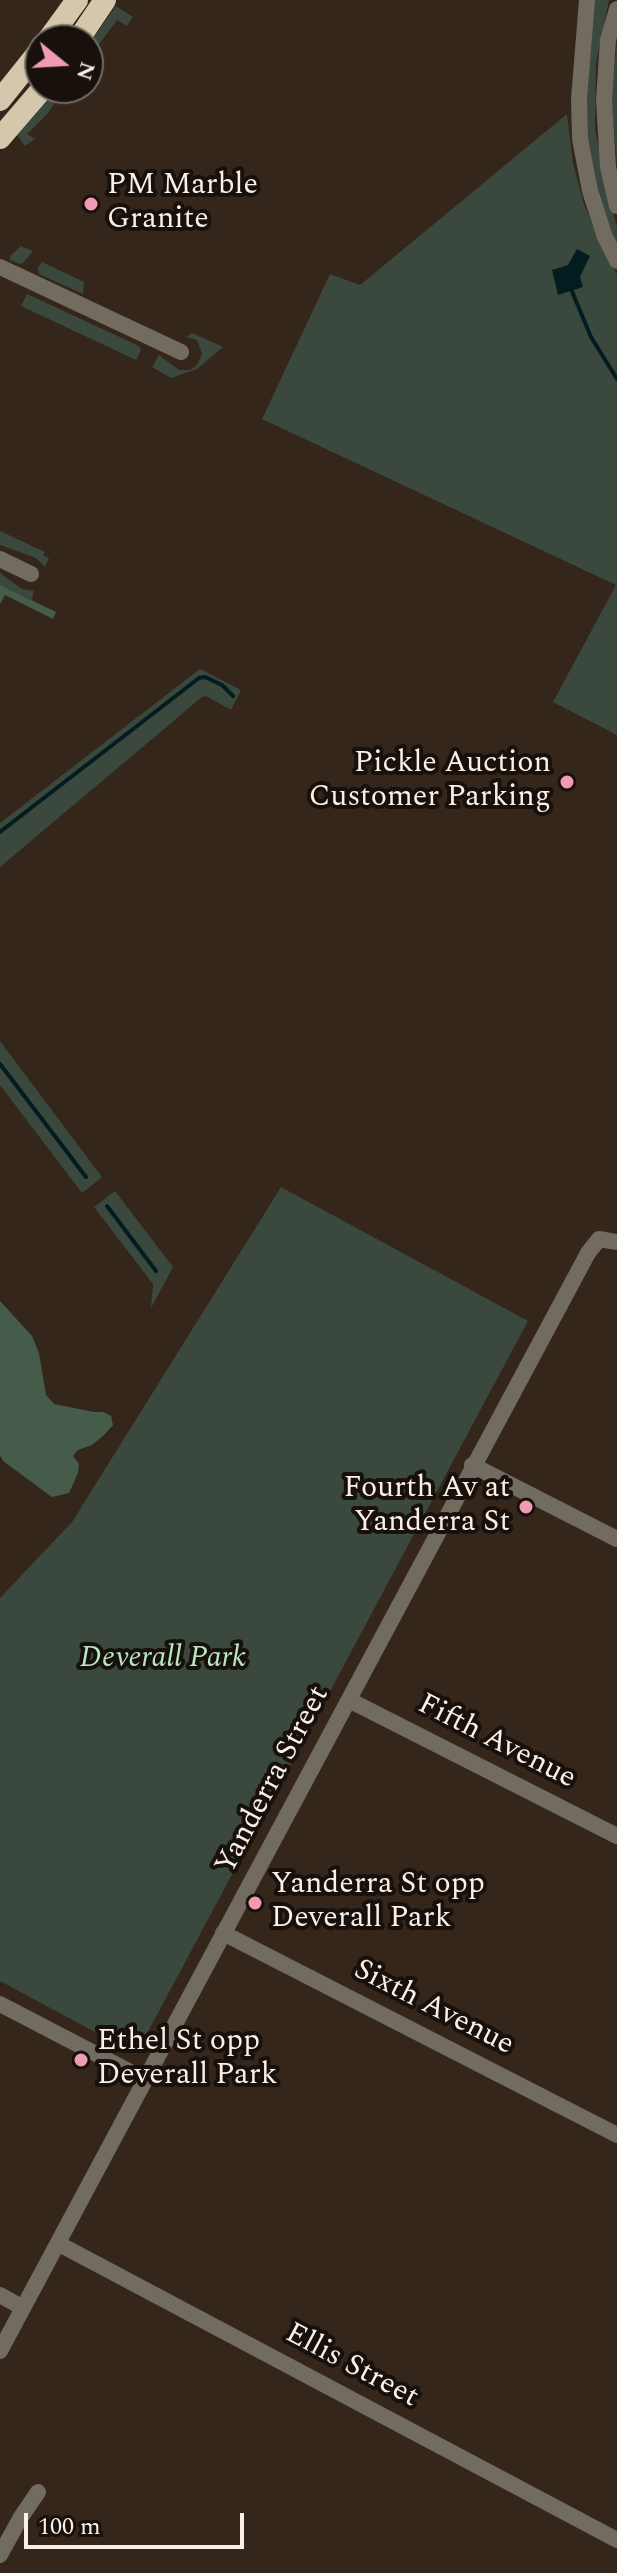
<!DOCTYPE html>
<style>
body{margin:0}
#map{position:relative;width:617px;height:2573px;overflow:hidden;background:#34261a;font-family:Spectral,serif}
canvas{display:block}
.north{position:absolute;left:24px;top:24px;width:80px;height:80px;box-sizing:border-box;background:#17100b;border:2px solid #726a63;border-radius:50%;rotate:108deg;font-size:22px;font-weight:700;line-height:32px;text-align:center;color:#faf0e8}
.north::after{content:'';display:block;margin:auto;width:28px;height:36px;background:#f09ab4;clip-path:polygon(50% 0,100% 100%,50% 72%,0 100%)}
.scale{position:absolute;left:24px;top:2513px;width:220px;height:36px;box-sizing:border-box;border:4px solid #faf0e8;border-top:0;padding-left:10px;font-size:24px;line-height:28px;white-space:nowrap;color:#faf0e8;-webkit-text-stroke:6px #17100b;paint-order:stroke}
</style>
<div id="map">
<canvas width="617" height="2573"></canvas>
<div class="north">N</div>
<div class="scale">100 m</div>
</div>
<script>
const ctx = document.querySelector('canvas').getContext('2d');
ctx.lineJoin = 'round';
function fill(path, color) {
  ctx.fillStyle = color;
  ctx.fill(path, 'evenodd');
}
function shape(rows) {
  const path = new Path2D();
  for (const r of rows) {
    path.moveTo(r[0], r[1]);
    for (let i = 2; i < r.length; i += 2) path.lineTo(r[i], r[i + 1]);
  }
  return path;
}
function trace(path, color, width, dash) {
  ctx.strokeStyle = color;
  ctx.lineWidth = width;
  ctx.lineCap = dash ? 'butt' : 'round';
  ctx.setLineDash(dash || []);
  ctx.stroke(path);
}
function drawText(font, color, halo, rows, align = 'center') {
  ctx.font = font + ' Spectral,serif';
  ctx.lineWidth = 8;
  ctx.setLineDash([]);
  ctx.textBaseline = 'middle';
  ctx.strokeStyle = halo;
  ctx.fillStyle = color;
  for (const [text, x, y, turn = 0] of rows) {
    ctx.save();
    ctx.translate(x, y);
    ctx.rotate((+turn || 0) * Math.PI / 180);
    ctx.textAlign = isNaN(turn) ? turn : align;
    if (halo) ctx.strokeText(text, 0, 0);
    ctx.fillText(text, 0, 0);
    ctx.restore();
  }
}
fill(shape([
 [593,0,609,0,596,63,595,128,606,187,617,227,617,247,591,172,584,104],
 [116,6,133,17,127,26,117,20,88,59,88,45],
 [617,43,617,164,611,97],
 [55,88,66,88,47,114,27,134,35,139,25,146,16,134],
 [567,114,573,163,583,201,602,248,617,274,617,735,553,702,616,585,262,419,330,274,360,285],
 [21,246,33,251,23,263,19,264,10,260,10,256],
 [42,262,84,282,83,294,39,274,38,267],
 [27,294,139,346,141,350,136,360,21,306],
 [192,333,223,347,197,369,171,378,152,367,159,355,179,370,190,370,197,365,202,354,197,340,186,337],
 [0,531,45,552,43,555,49,558,45,567,36,558,0,545],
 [0,573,22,589,34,591,32,600,0,585],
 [200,669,241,690,231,710,206,696,202,697,0,867,0,823],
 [0,1041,102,1177,82,1193,0,1085],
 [281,1187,528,1321,136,2054,0,1981,0,1598,72,1522],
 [115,1191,173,1267,151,1308,153,1284,94,1207]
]), '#3a483d');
fill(shape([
 [0,585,56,612,53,619,5,595,0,604],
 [0,1301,32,1336,39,1353,46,1395,54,1404,94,1412,104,1412,111,1416,113,1425,104,1435,92,1445,78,1450,73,1456,79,1464,78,1473,69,1493,52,1497,3,1461,0,1455]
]), '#455c4a');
fill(shape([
 [577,249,590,256,580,277,583,287,558,295,552,270,568,265]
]), '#031c1f');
trace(shape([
 [571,289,591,337,617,379],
 [0,832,199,678,205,677,222,685,233,696],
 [0,1064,86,1177],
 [107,1206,156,1271]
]), '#031c1f', 4);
trace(shape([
 [587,0,579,99,580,139,590,191,605,237,617,261],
 [617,9,608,40,604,100,608,167,617,206],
 [0,267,181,352],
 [0,559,31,574],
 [472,1465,617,1539],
 [349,1700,617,1836],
 [223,1933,617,2135],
 [0,2004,146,2080],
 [59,2244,617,2540],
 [0,2295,23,2308],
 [0,2351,588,1253,599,1239,617,1242],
 [0,2555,21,2517,38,2492]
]), '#716b60', 16);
trace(shape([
 [48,40,77,0],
 [78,40,105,0],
 [0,100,40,50],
 [0,138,43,88]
]), '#d5c7ab', 22);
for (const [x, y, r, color] of [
 [91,204,8,"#f09ab4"],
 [567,782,8,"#f09ab4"],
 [526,1507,8,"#f09ab4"],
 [255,1903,8,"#f09ab4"],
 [81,2060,8,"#f09ab4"]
]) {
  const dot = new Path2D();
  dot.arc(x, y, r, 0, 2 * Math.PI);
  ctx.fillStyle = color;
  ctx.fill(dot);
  trace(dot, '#17100b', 3);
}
drawText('30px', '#faf0e8', '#17100b', [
 ["PM Marble",107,187],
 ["Granite",107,221],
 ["Pickle Auction",551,765,"right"],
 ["Customer Parking",551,799,"right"],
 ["Fourth Av at",510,1490,"right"],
 ["Yanderra St",510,1524,"right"],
 ["Yanderra St opp",271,1886],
 ["Deverall Park",271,1920],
 ["Ethel St opp",97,2043],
 ["Deverall Park",97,2077]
], 'left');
drawText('italic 30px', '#b7e7c2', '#17100b', [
 ["Deverall Park",163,1660]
]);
drawText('30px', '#faf0e8', '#17100b', [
 ["Fifth Avenue",496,1743,27],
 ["Yanderra Street",274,1781,-62],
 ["Sixth Avenue",433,2009,27],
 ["Ellis Street",351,2367,28]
]);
</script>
